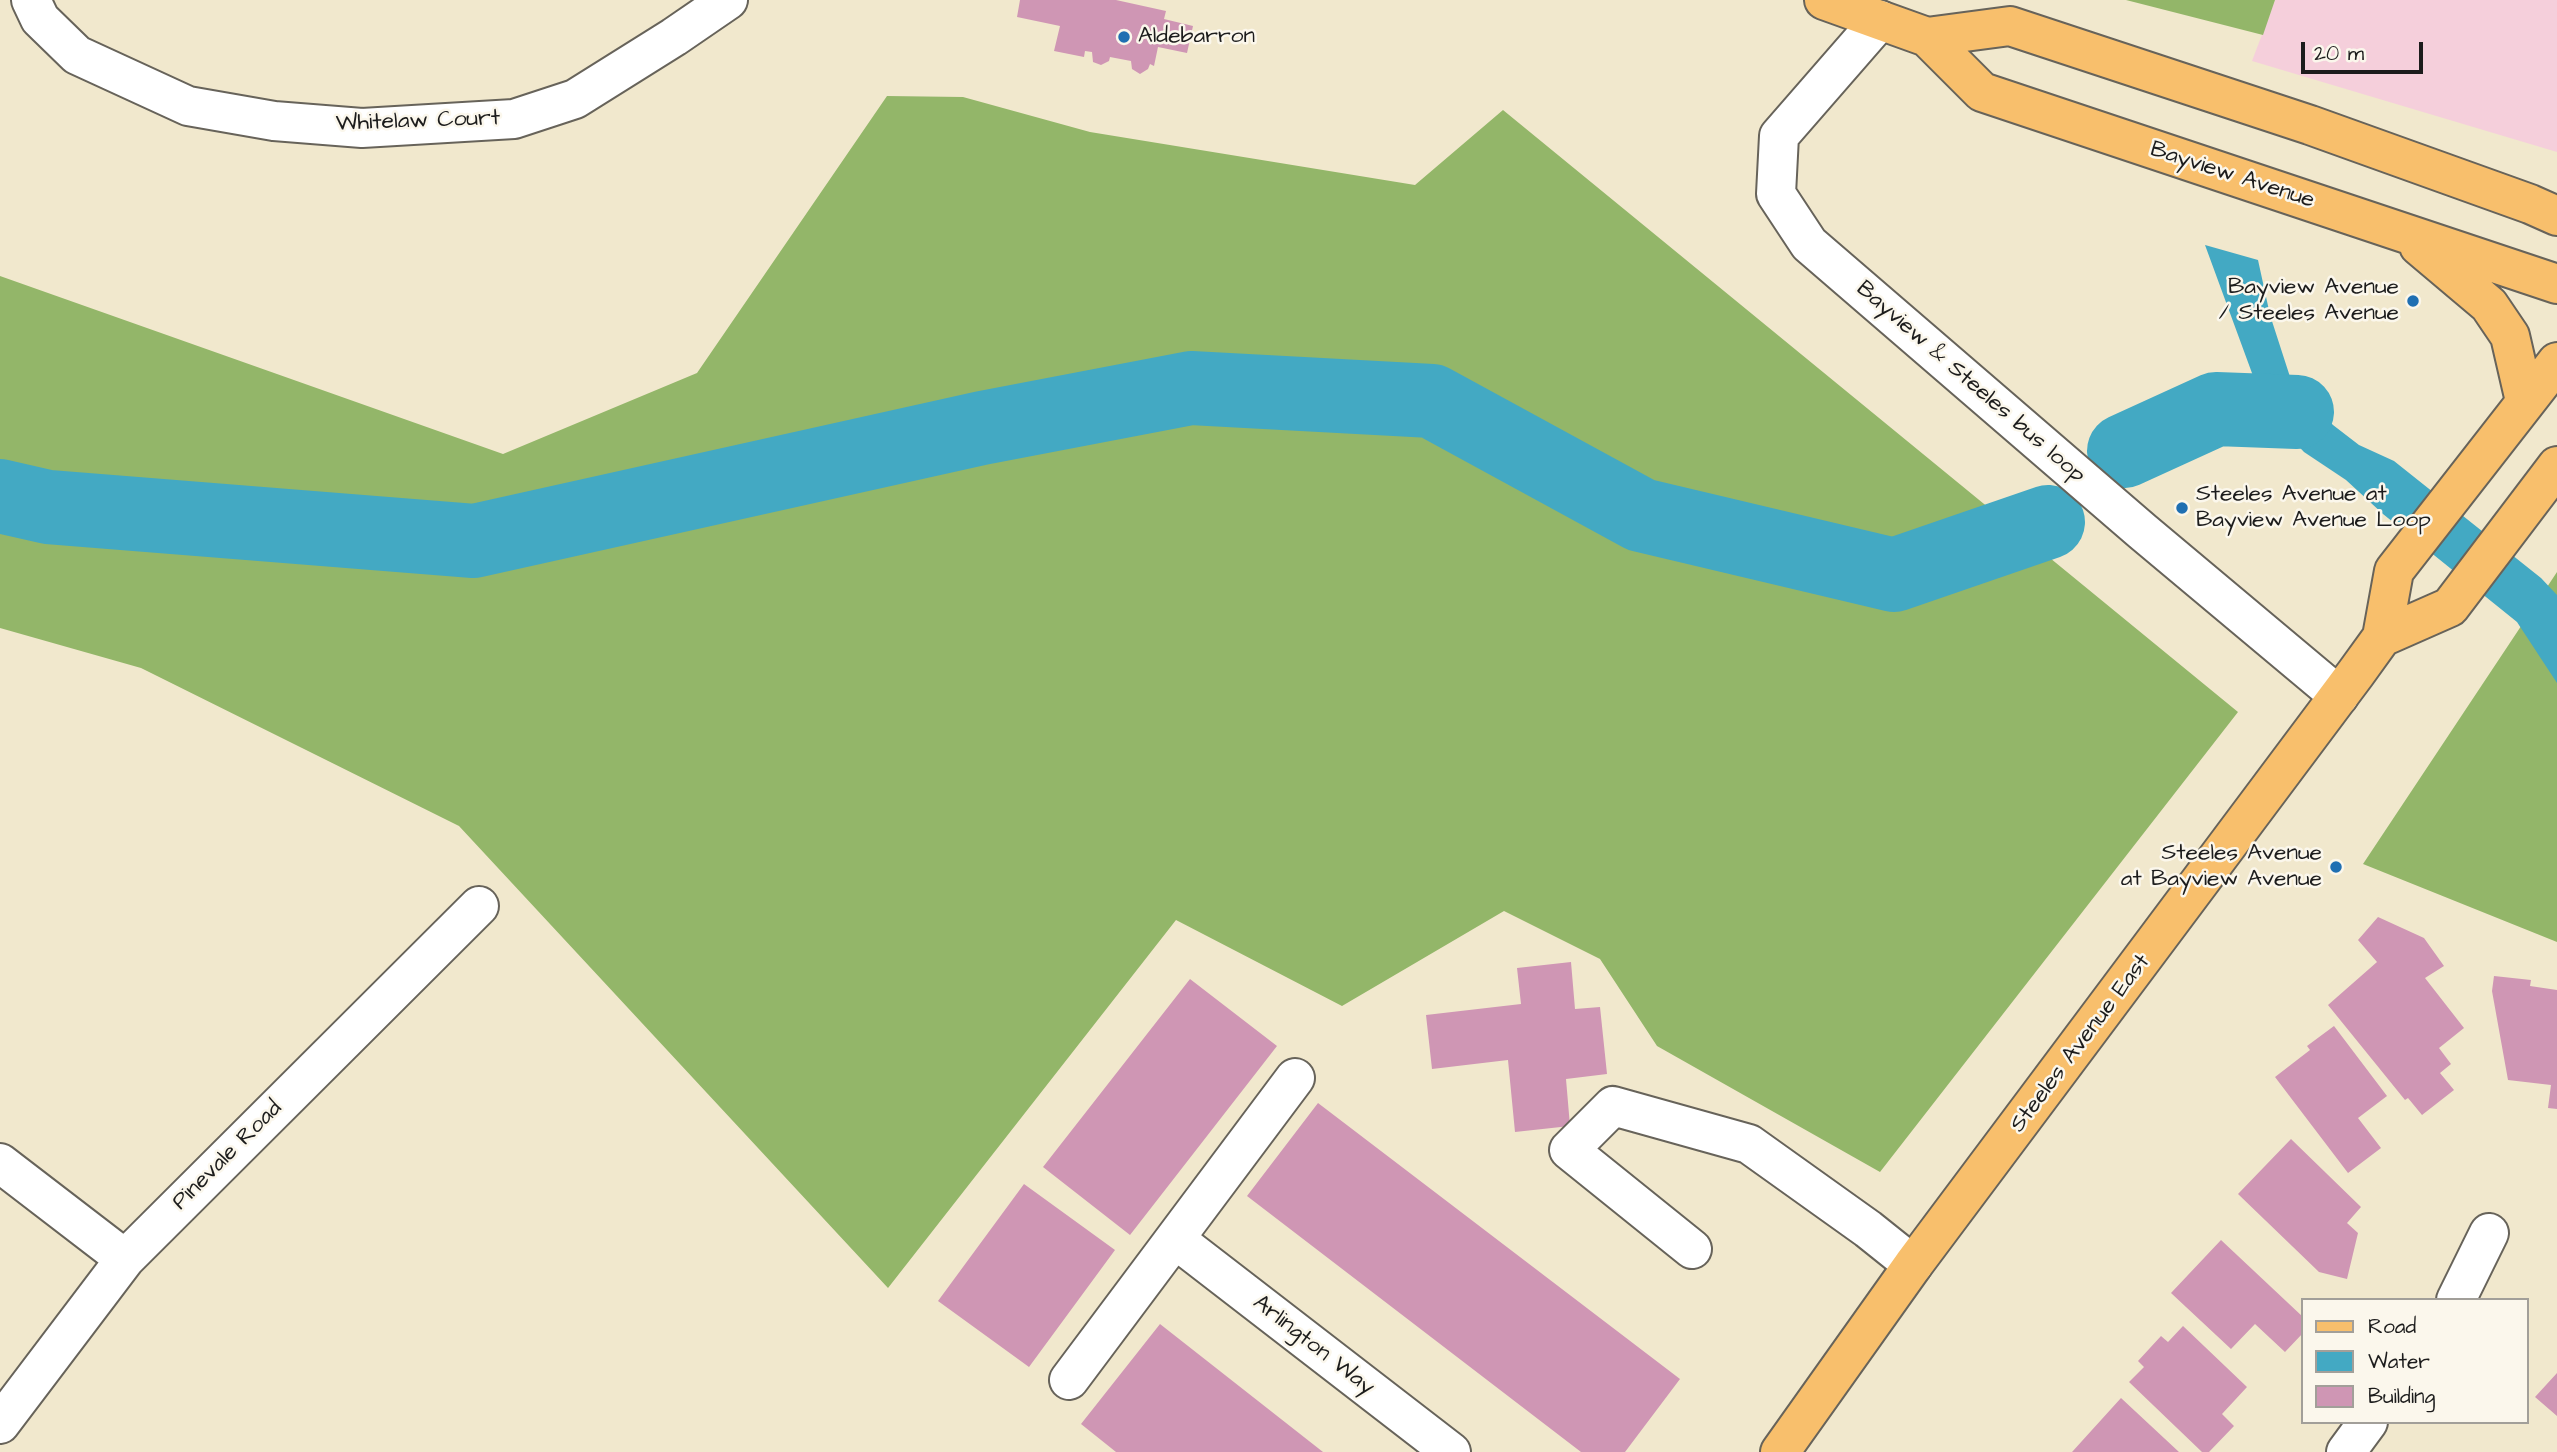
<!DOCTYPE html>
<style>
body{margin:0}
#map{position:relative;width:2557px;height:1452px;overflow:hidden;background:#f1e8cd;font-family:"Architects Daughter",sans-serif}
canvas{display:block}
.legend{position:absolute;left:2301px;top:1298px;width:228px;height:126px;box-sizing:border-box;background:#fbf7ec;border:2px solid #a29f99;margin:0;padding:9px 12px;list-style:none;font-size:21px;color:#1c1c1c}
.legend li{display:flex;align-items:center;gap:14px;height:35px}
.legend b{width:35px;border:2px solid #a29f99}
.scale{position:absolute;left:2301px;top:42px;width:122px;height:32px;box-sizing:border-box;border:4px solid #1c1c1c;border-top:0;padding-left:9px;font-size:21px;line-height:24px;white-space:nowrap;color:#1c1c1c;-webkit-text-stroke:5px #fbf7ec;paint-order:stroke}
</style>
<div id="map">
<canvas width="2557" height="1452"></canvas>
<ul class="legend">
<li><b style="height:9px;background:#f8bf6c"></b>Road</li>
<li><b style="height:19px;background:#43a9c3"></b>Water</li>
<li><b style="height:19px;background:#cf96b4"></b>Building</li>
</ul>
<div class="scale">20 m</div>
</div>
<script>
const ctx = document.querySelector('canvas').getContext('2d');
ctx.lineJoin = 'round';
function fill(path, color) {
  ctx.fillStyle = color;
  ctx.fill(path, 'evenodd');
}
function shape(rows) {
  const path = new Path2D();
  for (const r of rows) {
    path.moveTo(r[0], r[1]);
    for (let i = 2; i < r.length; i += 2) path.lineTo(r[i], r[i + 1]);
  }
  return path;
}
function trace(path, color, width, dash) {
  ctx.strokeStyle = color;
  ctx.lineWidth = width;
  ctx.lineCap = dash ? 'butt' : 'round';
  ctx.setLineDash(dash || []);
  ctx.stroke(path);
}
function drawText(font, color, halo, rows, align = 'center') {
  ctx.font = font + ' "Architects Daughter",sans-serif';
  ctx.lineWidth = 5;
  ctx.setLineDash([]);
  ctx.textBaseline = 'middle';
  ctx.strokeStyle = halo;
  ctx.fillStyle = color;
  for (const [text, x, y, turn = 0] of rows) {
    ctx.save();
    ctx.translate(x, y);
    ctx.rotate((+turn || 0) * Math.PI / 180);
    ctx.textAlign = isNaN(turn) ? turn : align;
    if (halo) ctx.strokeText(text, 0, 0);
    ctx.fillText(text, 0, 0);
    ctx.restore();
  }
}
fill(shape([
 [2275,0,2557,0,2557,152,2252,61]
]), '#f5cfdb');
fill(shape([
 [2126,0,2275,0,2263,35],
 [887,96,963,97,1090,132,1415,185,1503,110,2238,712,1880,1172,1657,1046,1600,959,1504,911,1342,1006,1176,920,888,1288,459,826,141,668,0,628,0,276,503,454,697,373],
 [2557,572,2557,942,2363,864]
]), '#93b669');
fill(shape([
 [2205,245,2258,260,2270,315,2292,383,2333,425,2359,445,2394,461,2541,578,2557,595,2557,683,2517,622,2383,514,2346,480,2304,452,2266,412,2255,397,2256,384]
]), '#43a9c3');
trace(shape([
 [2124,451,2216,409,2297,412],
 [0,496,48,507,474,541,982,428,1191,388,1432,401,1641,515,1894,575,2048,522]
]), '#43a9c3', 74);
fill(shape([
 [1020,0,1116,0,1166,11,1164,19,1193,26,1187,53,1158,47,1154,66,1150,64,1148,69,1140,74,1132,69,1131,61,1110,57,1109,61,1101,65,1093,62,1092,52,1085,51,1084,57,1054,51,1060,26,1017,17],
 [2378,917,2424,938,2444,966,2425,978,2464,1028,2439,1048,2451,1064,2440,1073,2454,1090,2422,1115,2408,1098,2405,1100,2328,1005,2377,962,2358,940],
 [1571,962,1575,1009,1600,1007,1607,1074,1566,1079,1570,1126,1515,1132,1508,1060,1432,1069,1426,1015,1521,1004,1517,968],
 [2494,976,2531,980,2530,986,2557,990,2557,1109,2548,1108,2551,1085,2508,1080,2492,991],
 [1190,979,1277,1046,1130,1235,1043,1167],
 [2334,1026,2387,1096,2358,1118,2381,1148,2348,1173,2275,1077,2310,1050,2307,1046],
 [1318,1103,1680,1379,1625,1452,1581,1452,1247,1196],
 [2291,1139,2361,1207,2347,1223,2358,1233,2347,1279,2319,1272,2238,1194],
 [1024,1184,1115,1250,1029,1367,938,1301],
 [2221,1240,2303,1317,2303,1333,2285,1352,2255,1324,2231,1349,2171,1293],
 [1160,1324,1323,1452,1116,1452,1081,1424],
 [2183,1326,2247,1387,2222,1414,2234,1426,2209,1452,2202,1452,2129,1382,2144,1367,2138,1361,2161,1336,2168,1342],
 [2557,1373,2557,1416,2535,1397],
 [2121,1398,2179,1452,2072,1452]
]), '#cf96b4');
const minor = shape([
 [31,0,40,19,77,55,188,106,274,121,362,128,514,119,575,99,674,37,728,0],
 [1880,20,1779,136,1776,194,1809,244,2142,531,2339,696],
 [0,1163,125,1259],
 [1175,1239,1451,1452],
 [1692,1249,1569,1150,1613,1106,1749,1144,1868,1229,1913,1265],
 [2456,1300,2489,1233],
 [1069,1380,1295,1078],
 [0,1424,125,1259,479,906],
 [2346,1452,2368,1422]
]);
const major = shape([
 [1824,0,1927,37,1982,92,2557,284],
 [1927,37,2010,26,2310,125,2530,204,2557,216],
 [2419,246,2489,305,2510,336,2525,401],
 [2382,637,2450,607,2557,466],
 [1780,1452,1913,1265,2356,673,2382,637,2394,571,2557,362]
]);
trace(minor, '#67635a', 42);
trace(major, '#67635a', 42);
trace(minor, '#fff', 38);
trace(major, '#f8bf6c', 38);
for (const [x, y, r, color] of [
 [1124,37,7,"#1f6fb2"],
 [2413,301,7,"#1f6fb2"],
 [2182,508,7,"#1f6fb2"],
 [2336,867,7,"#1f6fb2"]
]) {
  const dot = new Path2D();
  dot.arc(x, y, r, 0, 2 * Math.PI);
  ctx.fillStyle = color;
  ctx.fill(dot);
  trace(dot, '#fbf7ec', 2.5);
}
drawText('23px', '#1c1c1c', '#fbf7ec', [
 ["Aldebarron",1138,37],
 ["Bayview Avenue",2399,288,"right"],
 ["/ Steeles Avenue",2399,314,"right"],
 ["Steeles Avenue at",2196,495],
 ["Bayview Avenue Loop",2196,521],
 ["Steeles Avenue",2322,854,"right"],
 ["at Bayview Avenue",2322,880,"right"]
], 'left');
drawText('23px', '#1c1c1c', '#fbf7ec', [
 ["Whitelaw Court",418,122,-2],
 ["Bayview Avenue",2232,176,18],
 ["Bayview & Steeles bus loop",1970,383,41],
 ["Steeles Avenue East",2081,1044,-53],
 ["Pinevale Road",228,1156,-45],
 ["Arlington Way",1313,1346,38]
]);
</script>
